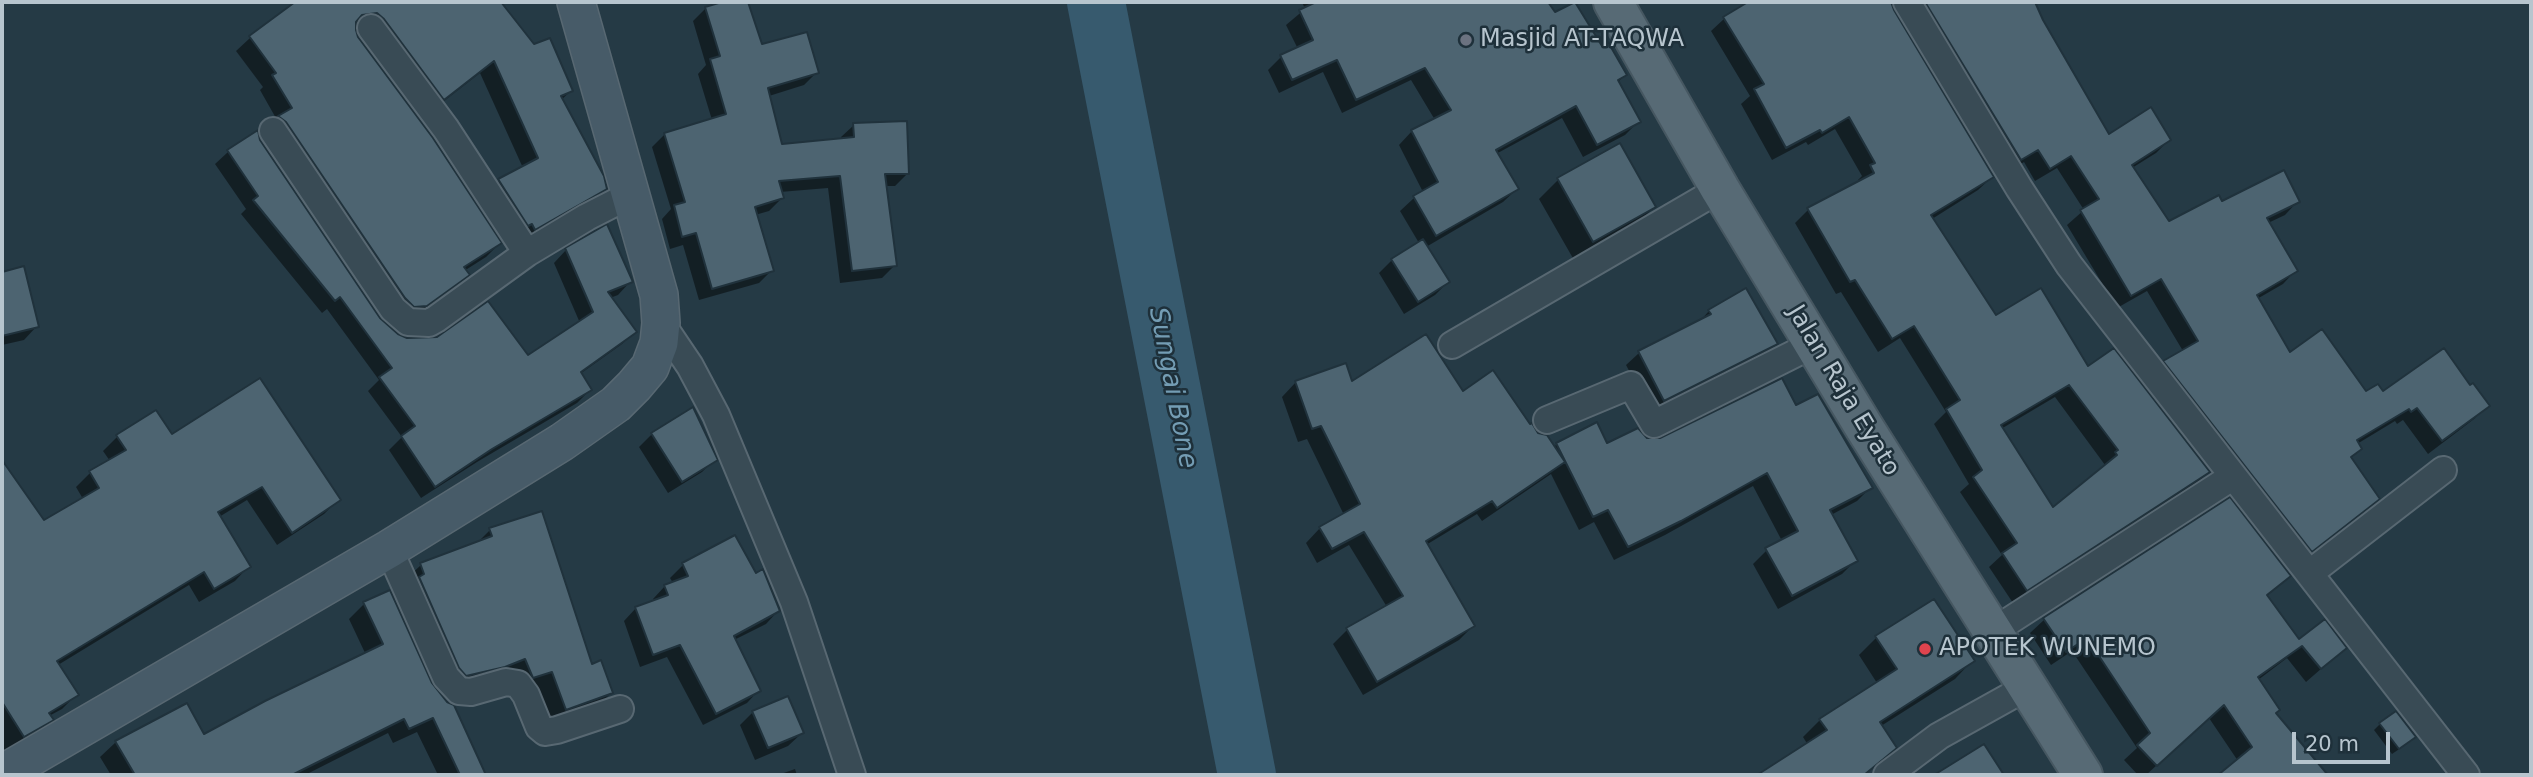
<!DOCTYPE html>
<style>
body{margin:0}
#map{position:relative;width:2533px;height:777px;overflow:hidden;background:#253a45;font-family:"DejaVu Sans",sans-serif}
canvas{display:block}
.frame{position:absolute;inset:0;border:4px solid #b7c5ce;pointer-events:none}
.scale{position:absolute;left:2292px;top:732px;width:98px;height:32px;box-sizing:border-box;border:4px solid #b7c5ce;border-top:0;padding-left:9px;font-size:21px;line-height:24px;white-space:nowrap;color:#b7c5ce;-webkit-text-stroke:5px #1e303a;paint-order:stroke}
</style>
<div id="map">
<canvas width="2533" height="777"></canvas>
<div class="frame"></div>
<div class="scale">20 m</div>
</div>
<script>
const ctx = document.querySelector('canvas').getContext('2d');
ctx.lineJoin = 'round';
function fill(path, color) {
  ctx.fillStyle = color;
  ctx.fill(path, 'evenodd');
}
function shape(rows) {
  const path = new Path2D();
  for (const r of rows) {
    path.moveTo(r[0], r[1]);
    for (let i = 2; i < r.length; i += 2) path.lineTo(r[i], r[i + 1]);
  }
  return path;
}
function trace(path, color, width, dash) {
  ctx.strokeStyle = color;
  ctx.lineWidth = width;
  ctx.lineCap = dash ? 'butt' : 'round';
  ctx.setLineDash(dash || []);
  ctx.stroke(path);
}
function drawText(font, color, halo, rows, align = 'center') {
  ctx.font = font + ' "DejaVu Sans",sans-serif';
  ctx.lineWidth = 5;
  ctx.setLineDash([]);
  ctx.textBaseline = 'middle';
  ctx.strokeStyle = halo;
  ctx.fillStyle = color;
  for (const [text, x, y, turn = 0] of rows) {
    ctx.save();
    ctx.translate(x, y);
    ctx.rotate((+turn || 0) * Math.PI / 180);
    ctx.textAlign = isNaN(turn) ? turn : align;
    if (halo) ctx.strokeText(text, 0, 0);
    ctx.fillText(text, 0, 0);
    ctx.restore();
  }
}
fill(shape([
 [306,2,422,2,436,28,470,2,499,2,571,91,561,100,605,189,591,202,521,242,485,194,499,181,523,168,480,73,430,112,362,26,354,26,357,38,500,243,486,257,464,271,467,275,454,289,412,319,277,120,260,90,263,87,236,51,250,38,278,17,279,19],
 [728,2,747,2,761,46,817,72,804,85,769,96,781,146,841,140,841,137,854,125,908,173,895,186,885,186,895,265,882,278,840,283,828,188,780,192,782,198,769,211,755,215,772,270,759,283,699,300,683,245,670,249,662,219,671,209,652,147,665,134,712,120,698,74,706,65,693,21,706,8],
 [1302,2,1546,2,1554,15,1601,48,1625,75,1618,82,1639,121,1625,135,1583,157,1562,118,1496,154,1517,189,1503,202,1426,247,1448,282,1435,295,1404,314,1379,273,1392,260,1419,243,1400,211,1414,198,1423,192,1399,145,1412,131,1435,120,1411,80,1342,113,1323,72,1279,93,1268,70,1281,57,1298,49,1286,25,1305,9],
 [1752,2,1890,2,1992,177,1978,190,1932,219,1996,318,2088,368,2208,472,2195,485,2013,603,1989,567,2002,555,1960,492,1969,484,1934,424,1946,412,1900,338,1878,352,1841,292,1836,294,1795,223,1808,210,1859,183,1858,180,1862,176,1835,129,1808,145,1806,142,1772,160,1741,104,1750,96,1711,31,1725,18],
 [2055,397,2105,465,2053,510,2001,429],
 [1901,2,2033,2,2108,136,2169,140,2156,153,2132,168,2169,223,2221,203,2298,201,2285,215,2268,223,2296,270,2283,284,2257,299,2289,354,2366,393,2470,387,2487,406,2474,419,2428,454,2403,420,2397,424,2395,421,2357,444,2360,449,2350,459,2378,498,2365,512,2298,564,2151,375,2164,362,2183,351,2147,291,2117,308,2067,225,2084,210,2057,168,2035,181,2024,162,2007,173],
 [256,133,258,141,379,319,397,336,407,340,528,358,580,323,554,263,566,250,630,282,618,295,610,298,634,332,622,344,580,374,590,390,577,403,477,462,421,498,389,450,402,437,368,391,379,380,327,309,322,313,241,214,246,209,215,164,228,152],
 [1558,180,1654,207,1635,226,1574,260,1539,199],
 [23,269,37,326,24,340,2,345,2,273],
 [1709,311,1776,344,1764,356,1651,412,1626,365,1639,353,1699,322],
 [1296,382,1351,384,1462,393,1537,434,1553,448,1557,444,1606,446,1646,440,1661,440,1795,408,1871,487,1857,501,1831,515,1856,560,1842,574,1778,609,1753,564,1767,550,1782,541,1753,486,1665,535,1614,560,1594,522,1579,530,1551,474,1482,521,1477,514,1426,545,1473,626,1459,640,1363,695,1333,644,1347,630,1387,607,1349,545,1317,563,1306,543,1320,528,1344,515,1307,439,1298,442,1282,397],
 [652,434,715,459,702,472,668,493,639,447],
 [171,436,338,500,324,514,277,545,247,500,219,517,249,566,235,581,199,602,189,585,58,665,76,695,62,709,49,716,51,719,37,734,2,755,2,463,44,522,83,499,76,487,90,473,110,461,103,451,117,437],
 [490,530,611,693,597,707,551,723,537,685,519,691,452,689,406,579,421,565,476,544],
 [735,537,778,611,766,624,734,640,759,690,747,703,703,725,667,657,640,667,624,621,636,608,654,602,653,599,665,586,673,583,670,578,683,565],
 [2289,576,2266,597,2299,642,2345,648,2306,682,2287,658,2258,680,2274,714,2318,766,2310,775,2223,775,2238,761,2209,718,2146,775,2138,775,2124,760,2137,748,2072,651,2051,665,2030,633,2045,619],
 [364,604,430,684,446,703,452,706,485,775,438,775,417,732,393,743,388,733,305,775,111,775,100,757,116,742,203,736,366,655,349,619],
 [1876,638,1972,661,1955,679,1881,726,1895,747,1865,775,1761,775,1808,745,1803,737,1820,720,1877,683,1859,655],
 [753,712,802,733,788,746,755,760,740,725],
 [2380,724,2408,743,2392,754,2374,730],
 [795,769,797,775,778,775]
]), '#0007');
trace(shape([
 [1096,2,1247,775]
]), '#375a6e', 58);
const building = shape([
 [295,2,501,2,534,44,550,38,573,91,561,96,604,176,607,189,535,230,532,224,528,226,498,179,538,158,494,61,444,100,384,19,377,13,362,15,356,22,356,30,358,37,433,138,502,243,464,267,470,275,427,306,414,307,405,298,286,122,278,116,292,108,272,75,276,73,249,36,295,2],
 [722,2,748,2,762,44,807,32,819,73,768,88,782,144,854,137,853,123,907,121,909,174,885,174,897,266,852,271,840,176,779,181,784,198,755,207,774,271,712,289,696,233,682,237,674,205,685,202,664,133,726,114,710,59,720,56,705,7,722,2],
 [1316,2,1548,2,1555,12,1575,2,1602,46,1608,42,1627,75,1618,80,1641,122,1597,145,1576,106,1496,150,1519,189,1436,236,1413,196,1438,182,1411,130,1451,110,1425,68,1356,100,1337,60,1292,80,1280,55,1313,40,1299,10,1316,2],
 [1748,2,1891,2,1894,10,1994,177,1931,215,1996,315,2041,288,2088,366,2114,348,2210,472,2027,591,2002,553,2017,543,1973,477,1982,470,1946,409,1960,400,1914,326,1892,339,1855,280,1850,282,1807,208,1874,173,1870,165,1875,163,1849,117,1822,133,1820,130,1786,148,1754,89,1764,84,1723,17,1748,2],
 [2069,385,2118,450,2115,452,2117,455,2053,507,2001,425,2069,385],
 [1925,2,2035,2,2043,20,2109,134,2151,107,2171,140,2132,165,2169,221,2219,195,2222,201,2284,170,2300,202,2267,218,2298,271,2257,295,2290,352,2322,329,2366,391,2378,384,2383,391,2444,348,2470,385,2473,383,2490,406,2442,441,2417,408,2411,412,2409,409,2357,440,2362,449,2351,457,2380,499,2312,552,2163,361,2198,341,2161,279,2131,296,2080,210,2099,199,2071,156,2050,169,2038,150,2021,160,1925,2],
 [258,130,260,140,380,318,398,334,407,338,437,337,488,301,528,355,593,312,565,248,607,224,633,282,608,292,637,332,581,372,592,390,492,449,435,487,401,436,415,426,379,377,392,368,340,297,335,301,253,200,258,196,227,150,258,130],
 [1620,143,1656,207,1593,242,1557,178,1620,143],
 [1423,239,1450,282,1418,302,1391,259,1423,239],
 [24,266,39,327,2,336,2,272,24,266],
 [1746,288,1778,344,1664,401,1638,351,1711,314,1708,310,1746,288],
 [1426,334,1463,391,1493,370,1530,424,1532,423,1538,433,1547,435,1565,462,1497,508,1492,501,1426,541,1475,626,1377,682,1346,628,1403,596,1364,532,1332,549,1319,527,1360,504,1321,426,1312,429,1295,381,1346,363,1352,381,1426,334],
 [260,378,341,500,292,533,262,487,218,512,251,567,214,589,204,572,57,661,79,695,49,713,54,720,24,737,2,702,2,460,44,520,99,488,89,471,126,450,116,435,156,410,172,434,260,378],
 [1782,378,1796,405,1818,394,1873,488,1830,510,1858,561,1792,596,1765,548,1798,531,1767,473,1681,521,1628,547,1608,510,1593,517,1556,443,1597,422,1607,443,1638,428,1647,438,1660,438,1782,378],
 [693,407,718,460,682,482,651,433,693,407],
 [2230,497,2291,576,2267,595,2299,639,2325,619,2347,648,2321,669,2302,646,2258,677,2280,710,2276,713,2328,775,2218,775,2252,747,2224,705,2157,766,2137,745,2150,733,2087,638,2066,652,2043,618,2230,497],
 [542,511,592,664,601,660,613,693,566,710,552,672,533,678,525,659,505,667,466,676,459,668,419,577,424,574,420,563,492,536,489,528,542,511],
 [735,535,756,573,763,569,780,611,734,636,761,691,716,714,680,645,653,655,635,607,668,595,664,585,688,576,682,563,735,535],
 [390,590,432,683,447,702,454,705,486,775,460,775,433,718,409,729,404,719,292,775,135,775,115,741,187,703,204,734,265,701,383,644,363,602,390,590],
 [1934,599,1975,661,1880,722,1897,748,1864,775,1757,775,1827,730,1819,719,1897,669,1875,636,1934,599],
 [788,696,804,733,768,748,752,711,788,696],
 [2396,711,2416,737,2399,749,2379,723,2396,711],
 [1984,744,2004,775,1934,775,1984,744]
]);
fill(building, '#4d6471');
trace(building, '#20323c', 2);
const street = shape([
 [1907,2,2019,188,2069,265,2466,775],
 [371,28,446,129,527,253],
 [273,131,393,309,408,322,429,323,436,319,527,253,587,217,632,194],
 [661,323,690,366,716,415,794,602,852,775],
 [1452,345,1720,189],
 [1547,420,1631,385,1654,424,1814,344],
 [389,549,446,677,459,691,471,692,506,682,518,684,526,695,539,727,545,732,557,730,620,709],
 [2310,573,2443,470],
 [1992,632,2232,477],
 [1887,775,1939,736,2027,687]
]);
const secondary = shape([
 [2,774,389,549,562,442,616,404,634,386,650,367,659,343,661,323,659,295,576,2]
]);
const primary = shape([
 [1613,2,1720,189,1864,427,2083,775]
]);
trace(street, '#586872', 30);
trace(secondary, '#586872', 40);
trace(primary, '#465761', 42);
trace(street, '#394b55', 26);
trace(secondary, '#475b68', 37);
trace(primary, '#576a75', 38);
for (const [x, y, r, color] of [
 [1466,40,7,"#6b7280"],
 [1925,649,7,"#e0444e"]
]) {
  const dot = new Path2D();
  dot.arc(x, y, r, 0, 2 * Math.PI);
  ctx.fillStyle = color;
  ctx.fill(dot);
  trace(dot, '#1e303a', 2.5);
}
drawText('24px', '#b7c5ce', '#1e303a', [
 ["Masjid AT-TAQWA",1480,40],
 ["APOTEK WUNEMO",1939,649]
], 'left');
drawText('24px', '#b7c5ce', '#1e303a', [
 ["Jalan Raja Eyato",1843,391,59]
]);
drawText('italic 26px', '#749db4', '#1e303a', [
 ["Sungai Bone",1172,388,79]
]);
</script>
